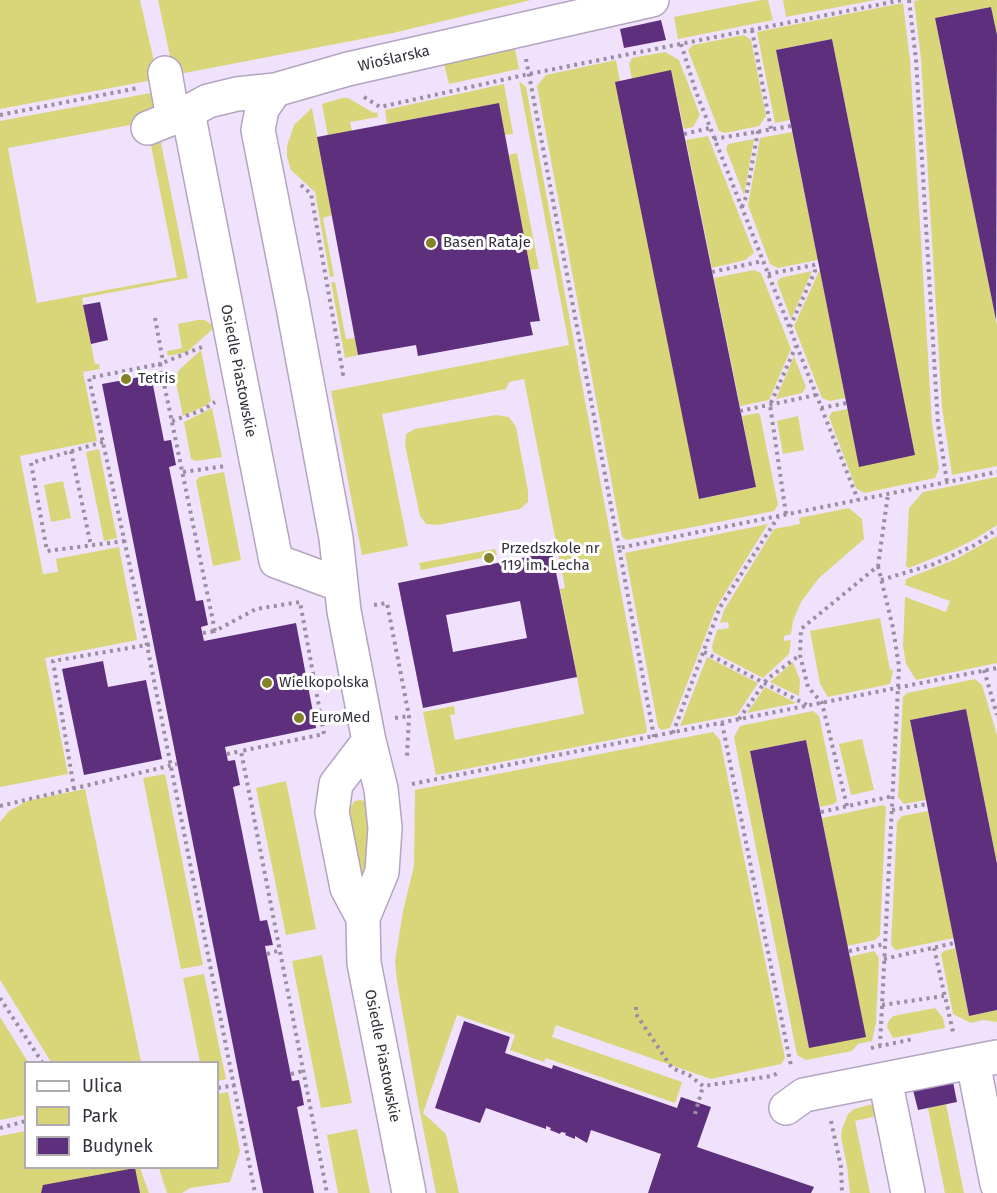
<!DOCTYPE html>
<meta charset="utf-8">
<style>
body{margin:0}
#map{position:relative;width:997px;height:1193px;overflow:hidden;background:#f0e1fd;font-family:"Fira Sans",sans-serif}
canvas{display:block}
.legend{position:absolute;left:24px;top:1061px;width:195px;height:108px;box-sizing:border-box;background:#fff;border:2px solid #afacb1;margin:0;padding:8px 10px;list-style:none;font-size:18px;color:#36303b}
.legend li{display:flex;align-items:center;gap:12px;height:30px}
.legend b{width:30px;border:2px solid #afacb1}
</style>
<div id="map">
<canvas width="997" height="1193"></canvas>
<ul class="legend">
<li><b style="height:8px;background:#fff"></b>Ulica</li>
<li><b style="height:16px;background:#d9d679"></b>Park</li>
<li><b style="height:16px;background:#5e2f7c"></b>Budynek</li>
</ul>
</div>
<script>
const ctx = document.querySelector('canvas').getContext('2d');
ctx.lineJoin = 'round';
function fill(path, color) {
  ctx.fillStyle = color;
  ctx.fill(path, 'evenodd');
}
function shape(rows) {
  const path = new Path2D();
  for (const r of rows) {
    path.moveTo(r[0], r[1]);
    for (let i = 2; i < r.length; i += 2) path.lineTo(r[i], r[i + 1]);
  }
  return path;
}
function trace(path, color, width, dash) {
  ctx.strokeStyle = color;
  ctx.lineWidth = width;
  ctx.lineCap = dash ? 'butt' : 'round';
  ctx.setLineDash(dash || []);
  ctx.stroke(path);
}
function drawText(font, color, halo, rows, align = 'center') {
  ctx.font = font + ' "Fira Sans",sans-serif';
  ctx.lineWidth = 6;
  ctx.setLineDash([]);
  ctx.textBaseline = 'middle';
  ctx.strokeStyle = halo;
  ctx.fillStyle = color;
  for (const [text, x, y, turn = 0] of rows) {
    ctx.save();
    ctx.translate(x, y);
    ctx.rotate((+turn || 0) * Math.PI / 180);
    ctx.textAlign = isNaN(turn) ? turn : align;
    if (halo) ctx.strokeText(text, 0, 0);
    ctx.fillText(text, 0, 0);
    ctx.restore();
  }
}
fill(shape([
 [0,0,140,0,158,79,0,109],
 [158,0,531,0,393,33,174,75],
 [761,0,768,0,773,20,678,39,674,17],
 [783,0,875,0,786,17],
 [920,0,997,0,997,35,991,7,935,18,997,325,997,466,952,475,942,407,921,59,914,1],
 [903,3,910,60,932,423,939,469,935,478,864,493,856,488,829,417,832,412,848,409,859,466,915,455,832,39,776,50,790,120,775,123,757,32],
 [744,35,751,40,766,116,759,126,725,133,719,131,688,50,693,45],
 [515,49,519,69,449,84,444,64],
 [665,52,679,60,700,115,693,127,684,129,671,71,632,79,629,64,632,58],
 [616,60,700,499,756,487,742,416,758,413,760,415,778,505,774,511,627,540,622,537,537,86,546,75],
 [519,81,526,87,647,730,646,733,436,775,423,712,454,706,455,714,450,715,455,740,584,714,560,589,565,588,524,379,509,382,506,389,382,414,408,546,362,555,331,391,569,345],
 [504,84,513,134,505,135,499,103,387,124,385,110],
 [156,92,160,109,146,122,8,148,37,303,177,277,149,135,159,133,188,278,82,298,95,364,99,364,100,369,83,372,97,441,20,456,43,574,58,572,56,559,119,547,137,640,45,658,68,774,0,787,0,121],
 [342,98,348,98,374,113,377,112,378,117,350,122,352,131,328,136,322,104],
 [312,108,332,215,323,218,334,276,330,277,315,192,291,170,287,157,287,146,294,125],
 [792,132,818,260,778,268,770,264,748,205,760,138],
 [708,136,754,253,745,260,712,268,686,140],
 [754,139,744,195,726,149,728,144],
 [517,153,539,269,530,270,509,155],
 [820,269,845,398,830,401,822,398,794,326],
 [754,270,761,273,791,349,769,400,740,406,714,278],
 [812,271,791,319,777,282,780,278],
 [331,282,335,282,346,339,355,338,358,355,345,358],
 [198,320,205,320,215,327,187,352,168,356,167,351,182,348,178,324],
 [201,350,211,401,205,406,183,416,175,377,180,369],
 [794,356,806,387,802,393,776,399],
 [212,408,222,457,196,461,191,459,184,422],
 [496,415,509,417,516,427,528,491,528,502,520,509,438,525,426,524,420,516,405,445,406,434,415,429],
 [798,416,804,450,783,454,777,421],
 [99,449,117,538,104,541,86,452],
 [224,472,241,560,213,566,196,481,199,477],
 [997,477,997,525,975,539,953,550,909,568,906,566,909,508,923,492],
 [63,481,71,518,51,522,44,485],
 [849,508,862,519,864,539,819,578,801,602,793,621,791,634,784,636,784,641,791,640,789,654,763,678,713,652,712,646,717,630,729,628,728,622,720,623,724,610,774,529,800,524,799,518],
 [768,524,717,606,670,728,661,730,658,727,625,553],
 [997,536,997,663,916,680,906,664,903,646,905,597,946,612,950,601,905,585,906,579,956,559],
 [495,549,497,555,421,570,419,563],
 [880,618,890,670,893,670,890,684,828,697,820,684,810,631],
 [707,657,758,683,737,715,680,726],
 [793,662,800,680,799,696,770,682],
 [975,679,982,685,997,735,997,864,966,709,910,720,926,800,904,804,898,797,903,697,907,693],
 [765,687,796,703,747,713],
 [813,711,819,716,837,801,834,804,820,807,806,740,750,751,809,1048,849,957,874,951,879,958,876,1023,872,1041,858,1044,852,1051,806,1060,797,1055,734,737,740,726],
 [713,732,720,740,785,1058,781,1064,711,1079,556,1025,552,1037,682,1082,675,1103,546,1058,544,1062,510,1050,515,1035,457,1015,423,1113,446,1134,459,1193,436,1193,418,1102,397,981,395,961,403,911,414,866,415,790],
 [862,739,874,790,851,795,839,744],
 [165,774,203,965,181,969,143,778],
 [286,781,316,929,286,935,256,788],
 [85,789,141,1062,51,1062,0,980,0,822,9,811,27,801],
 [360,800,366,801,374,824,364,876,359,873,348,810,355,801],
 [883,805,886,807,880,935,875,940,847,946,822,818],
 [928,811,954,938,896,950,891,945,897,822,902,816],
 [955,948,969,1016,997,1010,997,1022,983,1020,971,1023,953,1014,941,954,944,951],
 [322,955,352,1103,321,1108,292,961],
 [204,974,226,1079,218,1081,218,1062,200,1062,183,978],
 [935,1008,943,1018,945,1028,893,1038,887,1027,888,1022,893,1016],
 [0,1017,28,1062,26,1062,25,1115,0,1120],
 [228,1092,240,1151,230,1182,190,1188,182,1193,167,1193,159,1168,218,1168,218,1094],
 [873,1104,877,1116,855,1121,870,1193,850,1193,847,1166,841,1137,842,1129,848,1114,854,1109],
 [946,1104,964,1193,945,1193,928,1108],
 [357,1129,370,1193,338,1193,327,1135],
 [25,1131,26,1168,140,1168,149,1193,0,1193,0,1136]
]), '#d9d679');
fill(shape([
 [991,7,997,35,996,320,935,18],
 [661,20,666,40,624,48,620,29],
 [832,39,915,455,859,467,776,50],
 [671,70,756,487,699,499,615,82],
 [499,103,540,321,530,322,533,335,418,356,416,345,358,355,317,137],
 [100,302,108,340,91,344,83,305],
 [151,375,164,441,171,440,176,465,169,467,196,601,203,600,208,625,201,627,204,641,296,623,316,728,225,747,228,761,235,760,240,785,233,787,260,921,267,920,273,945,265,946,292,1081,299,1080,301,1089,304,1105,297,1107,314,1193,263,1193,239,1076,102,384],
 [552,552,577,677,423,708,398,583],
 [520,601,527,638,453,652,446,615],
 [103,661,108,687,146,680,162,759,84,775,62,669],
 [966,709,997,864,997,1010,969,1016,910,720],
 [806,740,866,1037,809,1048,750,751],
 [464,1021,510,1037,505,1053,552,1069,553,1065,677,1108,681,1097,711,1107,697,1147,814,1187,811,1193,648,1193,661,1154,591,1130,587,1143,575,1136,575,1139,565,1135,566,1133,561,1132,560,1134,550,1130,551,1128,546,1126,546,1129,486,1108,480,1123,435,1108],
 [953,1082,957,1102,918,1110,913,1090],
 [135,1168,140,1193,41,1193,43,1185]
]), '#5e2f7c');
const street = shape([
 [165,73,173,118],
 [275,90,262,109,258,130,293,307,336,538,344,611,369,741,381,789,385,828,382,872,363,918,364,963,409,1193],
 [188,112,276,561,341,585],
 [148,128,188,112,208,101,237,94,275,90,348,69,652,0],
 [363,918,347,888,332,812,336,784,369,741],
 [973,1062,997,1184],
 [885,1079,908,1193],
 [786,1108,804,1095,997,1057]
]);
trace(street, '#b3a5bf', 36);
trace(shape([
 [909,0,916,60,938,424,947,482],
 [752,30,771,129],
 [681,44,696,92,858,500],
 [526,59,619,548],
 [364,97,380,107,529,74,902,0],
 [0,115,138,88],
 [684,134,710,128],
 [714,139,791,126],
 [301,185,311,194,343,374,337,375],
 [742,207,746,197,758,131],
 [712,272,763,261],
 [768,274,819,264],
 [155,318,162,356,160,364,89,378,147,645,255,1193],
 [790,327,815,271,814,265],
 [202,347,160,364,215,631,256,609,300,602,324,734,241,751,327,1193],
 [821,408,847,403],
 [740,411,816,395],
 [172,421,203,410,215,402],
 [103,442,31,463,47,551,125,541],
 [71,451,91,546],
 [183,472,226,466],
 [786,514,770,405,796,346],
 [878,566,893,628,899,667,880,1045],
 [881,580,934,564,977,544,997,529],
 [374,605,387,603,409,716,407,757],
 [203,633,215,631],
 [704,652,809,706],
 [984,670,997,715],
 [395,718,409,716],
 [739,719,767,679,800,655],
 [722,723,791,1066],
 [673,733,720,607,778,517],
 [654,737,619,548,997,472],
 [227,754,241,751],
 [412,784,997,668],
 [74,789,53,661,153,644],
 [0,806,177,764],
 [847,806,822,703,808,687,800,655,801,629,878,566,888,494],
 [892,810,927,804],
 [821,812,893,796],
 [934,948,953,1032],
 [849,951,885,944],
 [267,954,281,950],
 [884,959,954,943],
 [0,998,42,1062],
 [882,1005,944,996],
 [636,1007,636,1014,672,1068,689,1075,703,1086,772,1076,778,1073],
 [871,1048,913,1039],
 [291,1074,303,1071],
 [218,1088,241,1084],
 [695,1114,703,1086],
 [831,1121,841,1167,842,1193],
 [0,1128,26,1121]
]), '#998ea2', 4, [3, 4.5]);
trace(street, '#fff', 33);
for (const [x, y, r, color] of [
 [431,243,6,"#85822a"],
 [126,379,6,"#85822a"],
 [489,558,6,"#85822a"],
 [267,683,6,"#85822a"],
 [299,718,6,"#85822a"]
]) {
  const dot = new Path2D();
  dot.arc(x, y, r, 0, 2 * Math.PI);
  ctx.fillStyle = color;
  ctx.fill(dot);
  trace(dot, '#fff', 2);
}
drawText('15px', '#36303b', '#fff', [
 ["Wioślarska",394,59,-13],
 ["Osiedle Piastowskie",238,371,79],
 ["Osiedle Piastowskie",382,1056,79]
]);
drawText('15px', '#36303b', '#fff', [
 ["Basen Rataje",443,243],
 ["Tetris",138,379],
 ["Przedszkole nr",501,549],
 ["119 im. Lecha",501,566],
 ["Wielkopolska",279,683],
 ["EuroMed",311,718]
], 'left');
</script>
